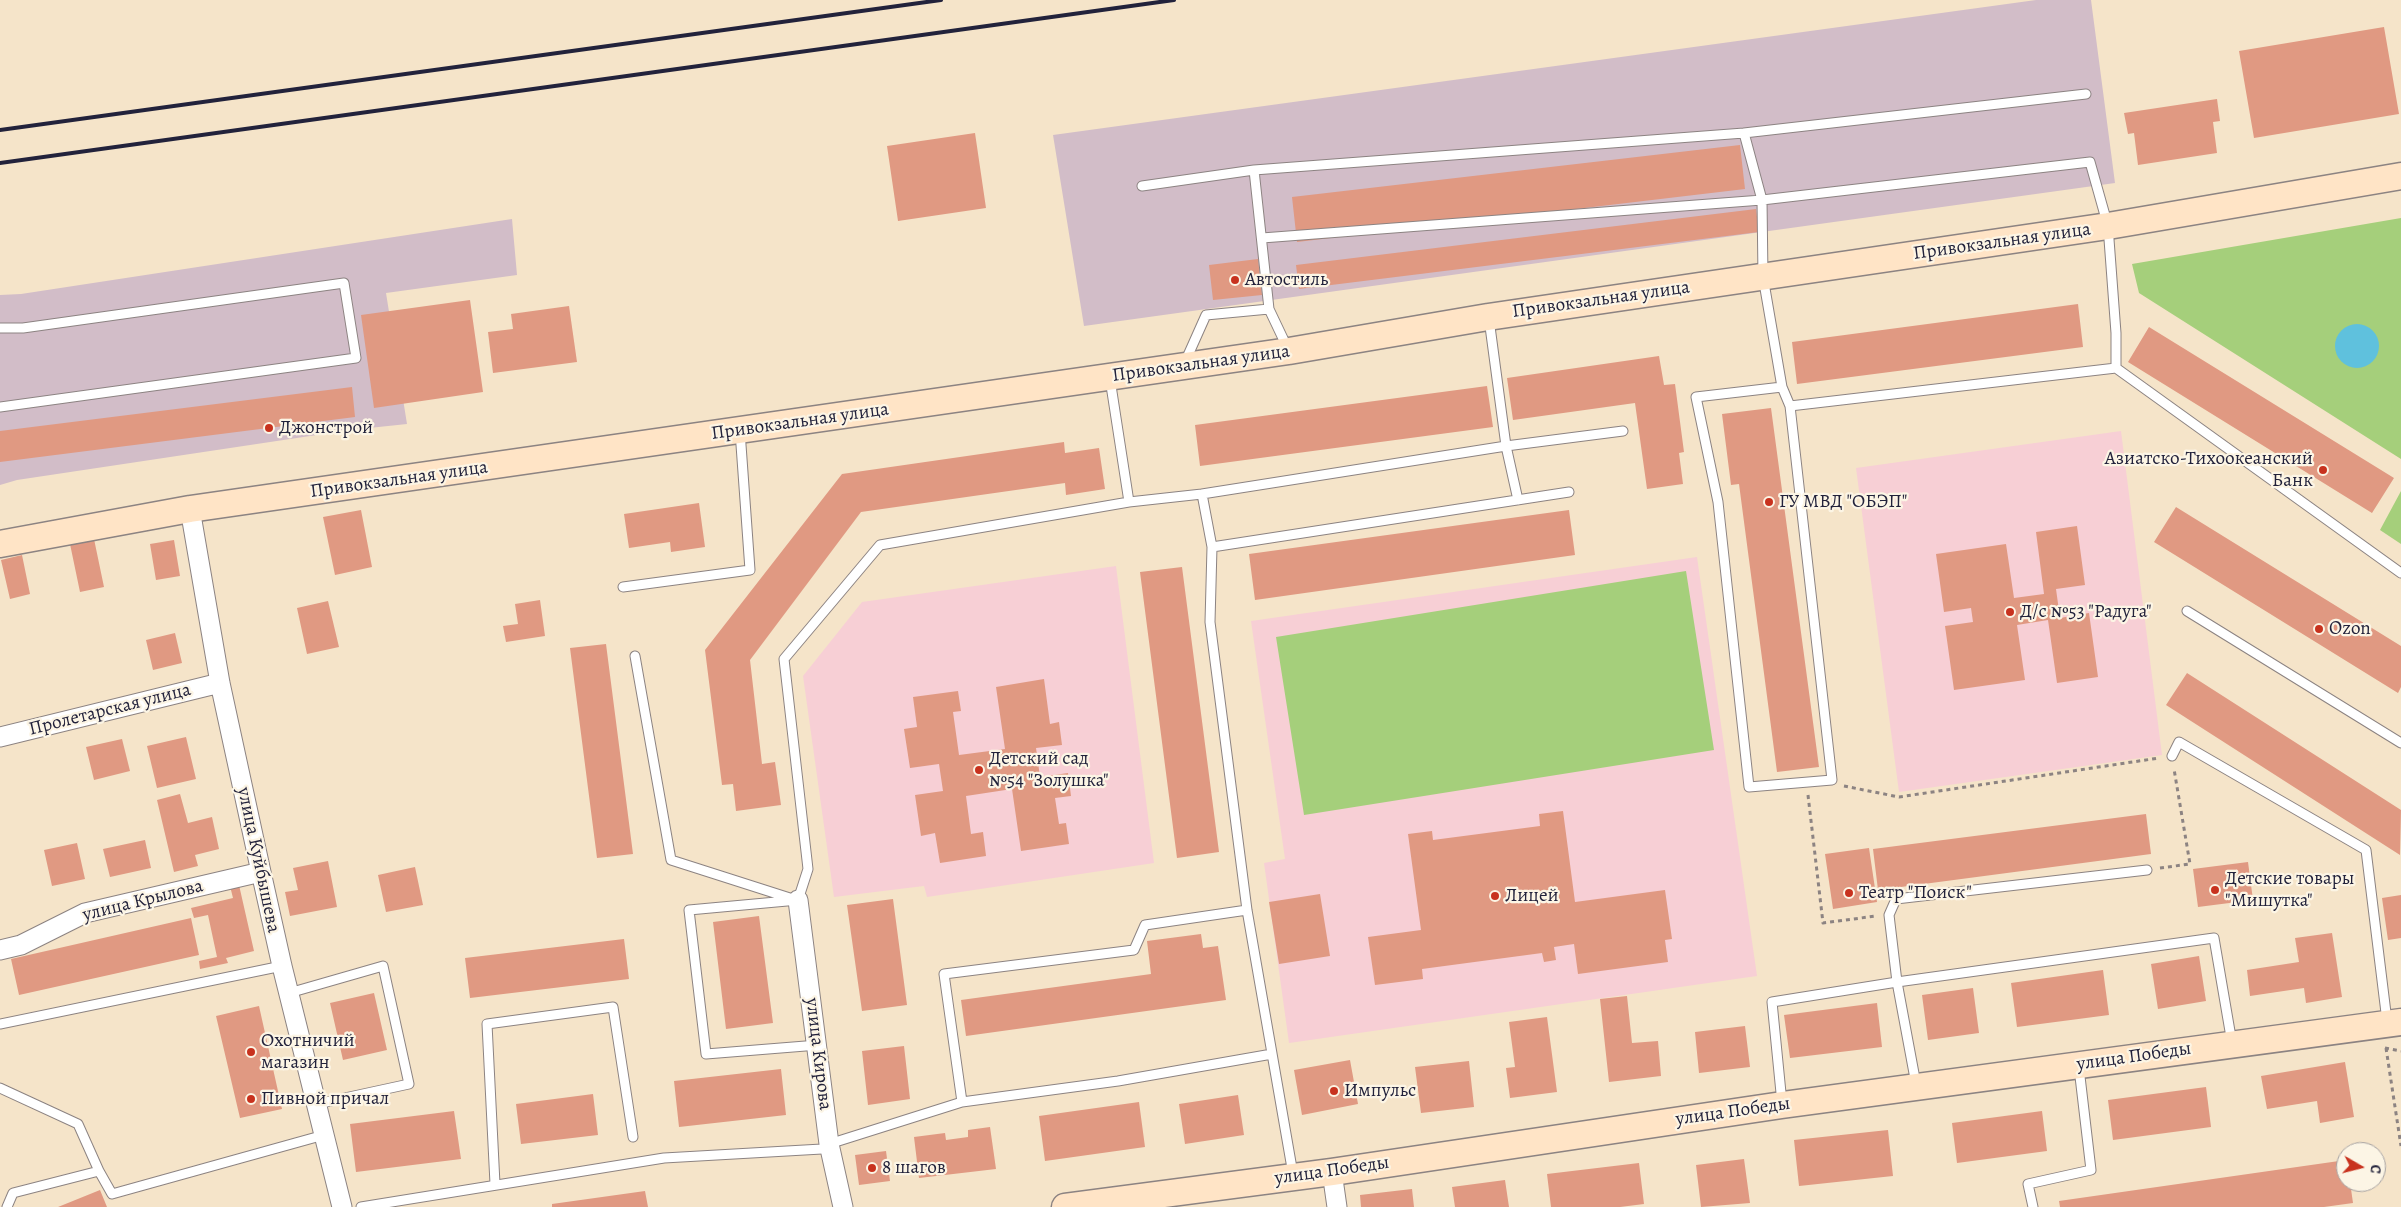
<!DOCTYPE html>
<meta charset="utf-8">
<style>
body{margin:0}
#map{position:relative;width:2401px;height:1207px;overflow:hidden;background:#f5e4c9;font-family:Alegreya,serif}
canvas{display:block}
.north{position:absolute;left:2336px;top:1142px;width:50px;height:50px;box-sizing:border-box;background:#fcf5e5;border:1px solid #a5a1a1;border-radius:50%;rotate:98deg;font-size:14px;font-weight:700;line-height:20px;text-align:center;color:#22223b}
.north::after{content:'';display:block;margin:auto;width:18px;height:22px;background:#c8321e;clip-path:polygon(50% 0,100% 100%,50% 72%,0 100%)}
</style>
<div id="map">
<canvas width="2401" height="1207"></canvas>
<div class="north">С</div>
</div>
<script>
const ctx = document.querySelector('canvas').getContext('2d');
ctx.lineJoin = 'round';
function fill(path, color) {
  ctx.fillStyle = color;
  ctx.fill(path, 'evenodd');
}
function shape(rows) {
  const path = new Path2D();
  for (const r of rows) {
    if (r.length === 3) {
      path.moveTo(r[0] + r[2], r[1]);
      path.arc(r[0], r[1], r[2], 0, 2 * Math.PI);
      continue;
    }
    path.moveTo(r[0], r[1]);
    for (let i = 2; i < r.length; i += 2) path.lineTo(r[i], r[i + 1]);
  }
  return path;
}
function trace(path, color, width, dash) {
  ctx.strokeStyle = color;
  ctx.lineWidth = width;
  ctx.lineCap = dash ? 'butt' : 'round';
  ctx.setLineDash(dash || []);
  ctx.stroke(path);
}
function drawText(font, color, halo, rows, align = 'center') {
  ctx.font = font + ' Alegreya,serif';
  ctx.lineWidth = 4.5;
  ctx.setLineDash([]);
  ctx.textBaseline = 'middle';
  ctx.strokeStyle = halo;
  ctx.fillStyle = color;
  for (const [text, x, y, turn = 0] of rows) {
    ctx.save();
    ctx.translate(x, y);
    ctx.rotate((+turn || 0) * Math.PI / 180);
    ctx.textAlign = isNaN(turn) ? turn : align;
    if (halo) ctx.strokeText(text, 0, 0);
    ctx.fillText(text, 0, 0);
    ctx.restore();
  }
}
fill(shape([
 [2121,431,2162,755,1899,792,1856,468],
 [1697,557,1757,976,1289,1043,1264,863,1285,859,1251,621],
 [1116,566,1154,863,927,897,924,886,834,897,803,676,862,602]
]), '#f7cfd5');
fill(shape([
 [2036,0,2091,0,2115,183,1084,326,1053,135],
 [512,219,517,275,386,293,407,424,350,430,17,480,0,485,0,295,21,294]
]), '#d2bdc8');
fill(shape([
 [2401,218,2401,459,2139,293,2132,264],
 [2401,491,2401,544,2380,530],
 [1686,571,1714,750,1304,815,1276,637]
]), '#a5cf7b');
fill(shape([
 [2357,346,22]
]), '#5fc1dd');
fill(shape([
 [2384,27,2399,114,2254,138,2239,51],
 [2217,99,2220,121,2213,122,2217,153,2138,165,2134,133,2128,134,2124,113],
 [975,133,986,208,898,221,887,146],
 [1740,145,1745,189,1297,242,1292,197],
 [1756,209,1759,232,1299,289,1296,265],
 [1258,259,1262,295,1213,300,1209,265],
 [470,300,483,392,374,408,361,315],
 [2078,304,2083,347,1797,384,1792,342],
 [569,306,577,362,493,373,488,332,513,329,511,314],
 [2149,327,2394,478,2372,513,2128,362],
 [1659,356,1664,385,1675,384,1684,452,1679,453,1683,484,1647,489,1635,403,1513,420,1507,378],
 [1487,386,1493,427,1200,466,1195,425],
 [352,387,355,417,0,462,0,431],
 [1771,408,1819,767,1777,772,1739,484,1731,485,1722,414],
 [1064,442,1065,453,1099,448,1105,489,1066,495,1065,483,861,512,750,660,762,764,775,762,781,805,736,811,733,784,722,785,705,650,842,474],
 [699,503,705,547,671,552,670,542,629,548,624,514],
 [2176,507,2401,646,2401,687,2398,693,2154,542],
 [361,510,372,567,335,575,323,517],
 [1569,510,1575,555,1255,600,1249,554],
 [2077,526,2085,585,2056,589,2060,618,2089,613,2098,677,2057,683,2048,620,2017,625,2025,680,1954,690,1945,626,1973,622,1971,608,1944,612,1936,554,2006,544,2014,598,2044,594,2036,532],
 [94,539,104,587,80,592,70,544],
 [174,540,180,576,156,580,150,544],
 [22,555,30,594,10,599,1,560],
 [1182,567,1219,852,1177,858,1140,572],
 [540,600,545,636,506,642,503,626,518,624,515,604],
 [328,601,339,647,307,654,297,608],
 [175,633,182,663,153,670,146,640],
 [606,644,633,854,597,858,570,648],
 [2187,673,2401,810,2400,855,2166,705],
 [1044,679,1050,724,1059,722,1062,745,1036,748,1040,777,1068,773,1071,796,1055,798,1059,824,1066,823,1069,844,1021,851,1012,789,966,796,971,834,983,832,986,856,940,863,935,833,921,836,915,795,943,791,939,764,910,768,904,729,917,727,913,697,958,691,961,711,953,712,959,755,1005,749,996,687],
 [186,737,196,779,157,788,147,746],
 [122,739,130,771,94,780,86,747],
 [180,794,188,823,212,817,219,849,195,855,198,866,174,872,157,800],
 [1563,811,1575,902,1665,890,1672,939,1665,940,1668,962,1578,974,1574,944,1554,947,1556,960,1544,962,1542,953,1422,969,1423,979,1375,985,1368,937,1421,930,1408,834,1432,831,1433,840,1540,826,1539,814],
 [2146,814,2151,854,1878,890,1873,849],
 [145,840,151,868,110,877,103,849],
 [77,843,85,879,52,886,44,850],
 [1869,848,1877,902,1833,909,1825,854],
 [328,861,337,907,290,916,285,892,298,890,293,868],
 [2248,862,2253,900,2198,907,2193,869],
 [415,867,423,905,386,912,378,875],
 [239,885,254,951,226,958,228,963,200,969,199,961,217,957,208,915,194,918,191,908,233,898,230,886],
 [1320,894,1330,956,1279,964,1269,902],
 [2401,895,2401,938,2388,940,2382,898],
 [893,899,907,1005,862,1011,847,905],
 [759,916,773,1023,726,1029,713,922],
 [191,918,199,955,19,995,11,959],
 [2332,933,2342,997,2306,1003,2304,988,2250,996,2247,970,2299,962,2295,938],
 [1201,934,1203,948,1218,946,1226,1000,966,1036,961,1000,1151,974,1147,941],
 [624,939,629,979,470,998,465,958],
 [2199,956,2206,1001,2158,1009,2151,964],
 [2103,970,2109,1015,2017,1027,2011,983],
 [1973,988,1979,1033,1928,1040,1922,995],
 [374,993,387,1050,343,1060,330,1003],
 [1627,996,1632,1043,1658,1041,1661,1076,1609,1082,1600,999],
 [1877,1003,1882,1047,1790,1058,1784,1015],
 [259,1006,282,1109,240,1118,216,1016],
 [1547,1017,1557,1092,1510,1098,1506,1068,1515,1067,1509,1022],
 [1745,1026,1750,1067,1699,1073,1695,1032],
 [904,1046,910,1099,868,1105,862,1051],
 [1350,1060,1358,1104,1302,1115,1294,1070],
 [1469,1061,1474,1107,1421,1113,1415,1067],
 [2345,1062,2354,1117,2320,1123,2317,1101,2267,1109,2261,1076],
 [781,1069,786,1115,679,1127,674,1081],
 [2206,1087,2211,1127,2113,1140,2108,1100],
 [593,1094,598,1135,521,1144,516,1104],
 [1238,1095,1244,1135,1185,1144,1179,1104],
 [1139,1102,1145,1147,1045,1161,1039,1116],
 [454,1111,461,1159,356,1172,350,1124],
 [2042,1111,2047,1151,1957,1163,1952,1123],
 [990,1127,996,1169,919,1178,914,1137,945,1133,946,1140,968,1137,968,1130],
 [1888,1130,1893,1176,1799,1186,1794,1140],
 [886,1151,890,1181,859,1185,855,1155],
 [1744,1159,1750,1203,1701,1207,1696,1165],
 [2346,1160,2346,1182,2350,1182,2353,1203,2324,1207,2060,1207,2059,1201],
 [1639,1163,1644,1204,1620,1207,1551,1207,1547,1174],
 [1505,1180,1509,1207,1455,1207,1452,1187],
 [1412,1189,1414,1207,1361,1207,1360,1195],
 [100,1190,107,1207,58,1207],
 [645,1191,648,1207,552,1207,552,1204]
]), '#e09982');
const lane = shape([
 [1744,133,2086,94],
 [1254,170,1269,309,1288,349],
 [1142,186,1254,170,1744,133,1762,200,1763,277,1782,387,1696,397,1718,502,1749,787,1832,780,1790,406],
 [1262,238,1762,200,2090,162,2108,226,2116,333,2116,368,1790,406,1782,387],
 [1489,319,1506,446,1518,500],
 [0,328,23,328,344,283,356,358,0,407],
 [1185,362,1206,315,1269,309],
 [2116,368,2401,573],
 [1110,379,1129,502],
 [1212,547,1569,492],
 [623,587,750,570,740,431],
 [2187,611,2401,743],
 [635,656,671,860,793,899],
 [2172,756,2179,742,2366,850,2387,1021],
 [798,900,808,869,784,659,880,545,1129,502,1202,494],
 [798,900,689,910,706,1054,818,1045],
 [289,993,383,966,409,1084,317,1104],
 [0,1024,282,966],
 [1916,1084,1897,982,1889,915,1896,899,2147,870],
 [0,1088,78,1124,99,1171],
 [962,1102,1118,1081,1272,1054],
 [1782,1103,1772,1002,1897,982,2214,938,2232,1043],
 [1293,1174,1247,910,1210,622,1212,547,1202,494,1506,446,1623,431],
 [495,1184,487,1024,613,1007,633,1137],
 [7,1207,13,1193,99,1171,112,1194,324,1135],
 [361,1207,664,1158,822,1149,829,1144,962,1102,944,974,1134,950,1145,925,1247,910],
 [2033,1207,2028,1184,2091,1170,2079,1068]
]);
const street = shape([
 [190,509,220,683,261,872,282,966,342,1207],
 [0,737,220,683],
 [798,900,829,1144,843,1207],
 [0,950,21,945,85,913,261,872],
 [1332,1172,1337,1207]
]);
const secondary = shape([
 [0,544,190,509,1289,351,1488,317,2108,226,2401,176],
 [1065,1207,1332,1172,1782,1105,2401,1022]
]);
trace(lane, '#8c8382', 11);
trace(street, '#8c8382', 21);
trace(secondary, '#8c8382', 29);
trace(shape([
 [1844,786,1899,797,2159,758],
 [1808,795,1823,923,1876,916],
 [2160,868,2190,864,2174,769],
 [2385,1048,2401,1051],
 [2386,1048,2401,1146]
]), '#8c8382', 3, [4, 4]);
trace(lane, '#fff', 9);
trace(street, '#fff', 19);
trace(secondary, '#ffe4c6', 26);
trace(shape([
 [0,130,941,0],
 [0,163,1174,0]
]), '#22223b', 4);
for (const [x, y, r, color] of [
 [1235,280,5,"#c8321e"],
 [269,428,5,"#c8321e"],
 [2323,470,5,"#c8321e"],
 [1769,502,5,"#c8321e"],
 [2010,612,5,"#c8321e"],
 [2319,629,5,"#c8321e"],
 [979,770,5,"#c8321e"],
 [2215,890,5,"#c8321e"],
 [1849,893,5,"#c8321e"],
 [1495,896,5,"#c8321e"],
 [251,1052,5,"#c8321e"],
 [1334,1091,5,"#c8321e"],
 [251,1099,5,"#c8321e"],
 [872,1168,5,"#c8321e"]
]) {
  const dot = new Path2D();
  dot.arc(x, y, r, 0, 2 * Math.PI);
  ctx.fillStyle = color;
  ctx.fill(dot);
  trace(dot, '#fcf5e5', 2);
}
drawText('19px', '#22223b', '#fcf5e5', [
 ["Привокзальная улица",2002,242,-8],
 ["Привокзальная улица",1601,300,-8],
 ["Привокзальная улица",1201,364,-8],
 ["Привокзальная улица",800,422,-8],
 ["Привокзальная улица",399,480,-8],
 ["Пролетарская улица",110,710,-14],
 ["улица Куйбышева",258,860,78],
 ["улица Крылова",143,901,-14],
 ["улица Кирова",818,1054,83],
 ["улица Победы",2134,1057,-8],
 ["улица Победы",1733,1112,-8],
 ["улица Победы",1332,1171,-8]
]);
drawText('19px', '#22223b', '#fcf5e5', [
 ["Автостиль",1245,280],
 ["Джонстрой",279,428],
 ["Азиатско-Тихоокеанский",2313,459,"right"],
 ["Банк",2313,481,"right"],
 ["ГУ МВД \"ОБЭП\"",1779,502],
 ["Д/с №53 \"Радуга\"",2020,612],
 ["Ozon",2329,629],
 ["Детский сад",989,759],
 ["№54 \"Золушка\"",989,781],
 ["Детские товары",2225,879],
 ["\"Мишутка\"",2225,901],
 ["Театр \"Поиск\"",1859,893],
 ["Лицей",1505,896],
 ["Охотничий",261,1041],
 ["магазин",261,1063],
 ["Импульс",1344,1091],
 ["Пивной причал",261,1099],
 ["8 шагов",882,1168]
], 'left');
</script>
